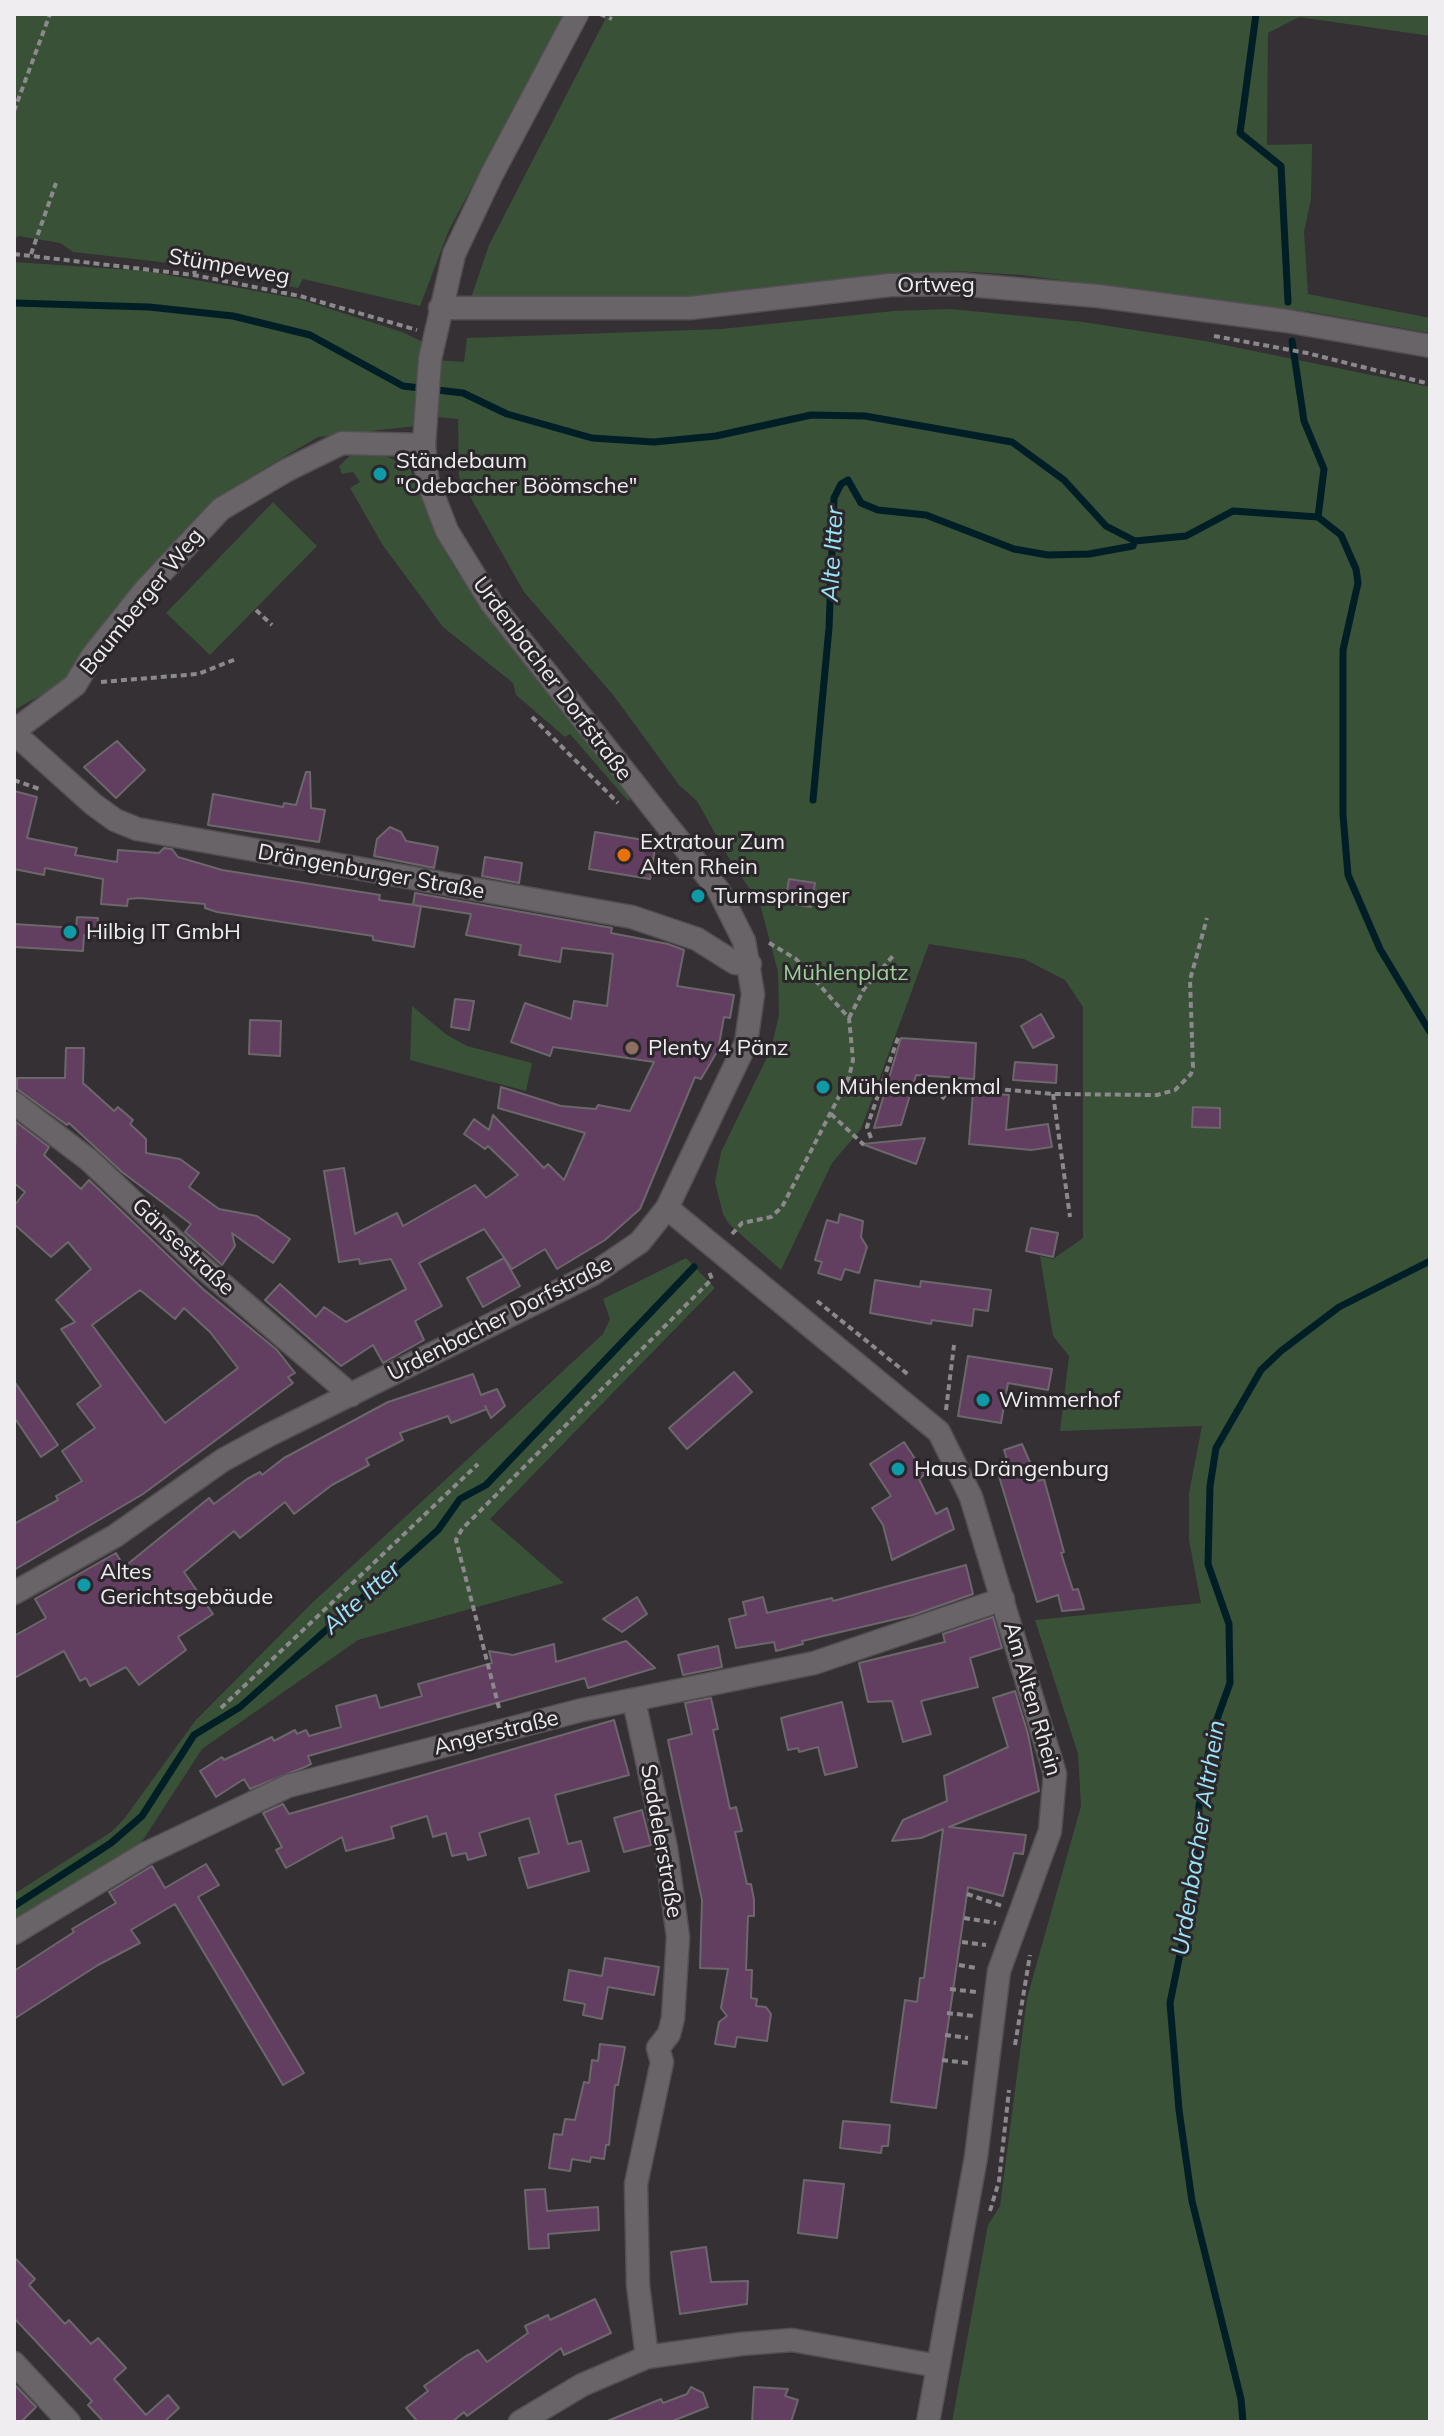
<!DOCTYPE html>
<meta charset="utf-8">
<style>
body{margin:0}
#map{position:relative;width:1444px;height:2436px;overflow:hidden;background:#343034;font-family:Mulish,sans-serif}
canvas{display:block}
.frame{position:absolute;inset:0;border:16px solid #efedef;pointer-events:none}
</style>
<div id="map">
<canvas width="1444" height="2436"></canvas>
<div class="frame"></div>
</div>
<script>
const ctx = document.querySelector('canvas').getContext('2d');
ctx.lineJoin = 'round';
function fill(path, color) {
  ctx.fillStyle = color;
  ctx.fill(path, 'evenodd');
}
function shape(rows) {
  const path = new Path2D();
  for (const r of rows) {
    path.moveTo(r[0], r[1]);
    for (let i = 2; i < r.length; i += 2) path.lineTo(r[i], r[i + 1]);
  }
  return path;
}
function trace(path, color, width, dash) {
  ctx.strokeStyle = color;
  ctx.lineWidth = width;
  ctx.lineCap = dash ? 'butt' : 'round';
  ctx.setLineDash(dash || []);
  ctx.stroke(path);
}
function drawText(font, color, halo, rows, align = 'center') {
  ctx.font = font + ' Mulish,sans-serif';
  ctx.lineWidth = 6;
  ctx.setLineDash([]);
  ctx.textBaseline = 'middle';
  ctx.strokeStyle = halo;
  ctx.fillStyle = color;
  for (const [text, x, y, turn = 0] of rows) {
    ctx.save();
    ctx.translate(x, y);
    ctx.rotate((+turn || 0) * Math.PI / 180);
    ctx.textAlign = isNaN(turn) ? turn : align;
    if (halo) ctx.strokeText(text, 0, 0);
    ctx.fillText(text, 0, 0);
    ctx.restore();
  }
}
fill(shape([
 [14,14,564,14,449,230,420,306,303,279,298,288,178,264,73,252,60,243,19,236,14,239],
 [608,14,1430,14,1430,36,1299,17,1268,33,1267,145,1312,144,1311,199,1304,232,1308,294,1430,318,1430,333,1311,312,1021,275,956,271,888,275,690,297,470,301,489,245],
 [14,262,147,271,299,299,402,332,423,342,422,359,464,362,467,338,721,329,894,311,951,309,1083,322,1205,341,1430,387,1430,2422,952,2422,988,2225,1000,2206,1027,1998,1081,1806,1078,1754,1035,1620,1201,1603,1189,1540,1189,1493,1202,1426,1060,1431,1069,1356,1053,1336,1040,1256,1053,1259,1083,1238,1083,1007,1065,980,1024,959,929,944,861,1129,832,1163,781,1270,729,1224,723,1214,715,1182,721,1152,771,1049,779,1015,778,972,760,904,730,860,697,801,679,785,614,696,524,592,459,477,458,419,418,415,416,426,318,437,262,470,217,501,176,540,136,583,87,649,69,680,14,710],
 [353,453,380,454,409,466,436,536,456,570,631,798,628,801,570,734,565,737,516,695,513,683,443,627,382,544,350,488,360,482,353,472,342,474,339,466],
 [273,502,317,546,210,655,166,613],
 [412,1006,447,1035,467,1046,532,1063,526,1091,410,1060],
 [686,1258,715,1288,490,1519,564,1583,358,1640,202,1749,141,1843,14,1922,14,1894,111,1832,124,1819,195,1721,311,1604,603,1334,610,1319,603,1299]
]), '#395137');
trace(shape([
 [1256,14,1240,133,1281,166,1288,302],
 [14,303,149,307,233,316,310,335,403,386,463,393,507,414,592,438,654,442,716,436,811,415,865,416,1012,442,1064,480,1106,526,1135,541,1186,536,1233,511,1318,517,1341,535,1356,569,1358,583,1343,650,1343,815,1348,875,1380,949,1430,1032],
 [1292,341,1304,421,1324,469,1318,517],
 [813,800,829,628,834,498,841,484,848,480,861,503,878,510,926,515,1014,549,1048,555,1089,554,1133,546,1135,541],
 [14,1906,111,1843,142,1816,194,1735,240,1707,438,1530,460,1499,486,1485,694,1267],
 [1243,2422,1241,2399,1192,2201,1179,2110,1170,2003,1195,1880,1199,1806,1212,1733,1230,1683,1229,1624,1208,1564,1210,1486,1216,1448,1261,1370,1281,1351,1339,1307,1430,1261]
]), '#001e26', 7);
const building = shape([
 [117,741,145,770,116,798,84,767,117,741],
 [306,772,310,772,311,808,325,810,319,842,208,825,213,794,283,807,284,803,296,805,306,772],
 [14,791,37,797,27,838,77,848,75,855,117,862,118,850,159,853,164,848,172,849,178,857,222,870,380,895,379,900,421,906,414,947,373,940,373,936,217,912,205,908,205,904,139,898,128,899,127,906,101,904,103,879,45,868,44,875,14,869,14,791],
 [390,827,401,832,406,841,438,847,434,868,374,856,377,839,390,827],
 [595,832,656,842,650,879,589,869,595,832],
 [485,857,522,863,519,883,482,876,485,857],
 [789,879,815,883,811,907,785,903,789,879],
 [415,893,612,928,611,933,668,944,684,950,677,986,734,995,730,1018,724,1017,718,1050,701,1079,695,1077,640,1209,605,1240,557,1269,545,1249,512,1269,484,1229,419,1263,442,1306,415,1321,424,1340,383,1363,373,1345,341,1366,265,1300,280,1284,316,1317,324,1307,346,1322,406,1289,391,1259,360,1264,359,1259,339,1262,324,1171,344,1168,355,1234,397,1213,403,1226,475,1185,486,1198,518,1175,488,1146,485,1149,464,1134,474,1119,489,1130,493,1115,544,1168,548,1164,564,1180,585,1133,498,1108,501,1087,561,1106,596,1109,598,1105,630,1111,654,1062,553,1047,550,1056,511,1042,525,1003,571,1019,574,1001,607,1006,613,954,562,948,560,962,519,955,521,945,466,935,471,914,413,905,415,893],
 [77,917,98,918,97,936,84,935,83,951,14,947,14,924,76,928,77,917],
 [455,999,474,1001,469,1030,451,1027,455,999],
 [1041,1014,1054,1037,1033,1048,1021,1026,1041,1014],
 [250,1020,281,1021,280,1056,249,1054,250,1020],
 [901,1038,976,1043,974,1079,916,1075,901,1125,874,1128,901,1038],
 [66,1048,84,1048,83,1083,114,1111,118,1107,133,1120,130,1124,146,1139,146,1153,180,1159,199,1173,189,1187,208,1201,219,1209,257,1216,290,1239,273,1263,232,1233,235,1246,222,1265,185,1232,191,1224,122,1172,69,1123,67,1125,17,1089,17,1078,65,1078,66,1048],
 [1015,1062,1057,1065,1056,1083,1013,1080,1015,1062],
 [973,1092,1009,1095,1006,1130,1048,1124,1052,1147,1031,1150,969,1144,973,1092],
 [1193,1107,1220,1108,1220,1128,1192,1127,1193,1107],
 [16,1122,49,1147,44,1155,81,1189,89,1180,203,1289,277,1350,295,1373,288,1377,293,1383,143,1494,14,1570,14,1524,58,1500,56,1496,82,1481,62,1451,95,1428,77,1404,101,1386,61,1329,75,1322,56,1300,91,1269,68,1242,51,1257,14,1224,14,1206,25,1192,14,1183,16,1122],
 [140,1290,175,1319,184,1308,210,1332,238,1368,165,1423,92,1325,140,1290],
 [925,1138,916,1164,862,1144,925,1138],
 [840,1214,863,1221,861,1237,867,1247,859,1273,845,1269,841,1280,818,1273,822,1262,815,1260,827,1220,838,1223,840,1214],
 [1031,1228,1058,1233,1053,1257,1026,1251,1031,1228],
 [504,1258,520,1286,483,1307,467,1278,504,1258],
 [875,1280,920,1287,921,1281,991,1290,988,1311,974,1309,972,1326,932,1320,931,1324,870,1313,875,1280],
 [968,1356,1052,1369,1048,1390,1008,1383,1001,1423,958,1416,968,1356],
 [734,1372,752,1392,687,1449,669,1428,734,1372],
 [473,1374,481,1395,497,1389,505,1406,491,1418,485,1406,487,1409,451,1423,448,1416,400,1433,403,1440,366,1459,369,1465,332,1485,294,1514,285,1502,240,1538,234,1531,184,1572,213,1614,178,1637,186,1650,139,1685,126,1667,90,1686,86,1678,80,1681,64,1651,14,1678,14,1636,46,1618,35,1599,116,1553,124,1567,209,1498,214,1504,247,1479,260,1472,262,1475,284,1458,388,1402,473,1374],
 [14,1381,58,1445,41,1457,14,1417,14,1381],
 [904,1442,925,1474,919,1479,936,1514,947,1508,954,1529,892,1560,883,1525,872,1508,891,1496,870,1464,904,1442],
 [1022,1444,1038,1481,1044,1479,1064,1552,1061,1553,1073,1590,1078,1589,1084,1609,1062,1611,1058,1595,1037,1602,998,1473,1010,1469,1004,1450,1022,1444],
 [966,1565,973,1594,913,1615,802,1641,803,1644,776,1651,774,1642,736,1648,729,1619,746,1615,743,1602,763,1597,767,1613,832,1598,833,1601,966,1565],
 [637,1597,647,1614,622,1632,603,1619,637,1597],
 [993,1617,1002,1648,970,1658,978,1687,921,1701,931,1734,903,1742,892,1701,868,1702,859,1663,945,1642,943,1634,993,1617],
 [626,1641,655,1668,588,1688,585,1678,308,1756,311,1764,305,1767,250,1789,244,1779,216,1797,200,1771,222,1757,224,1760,272,1737,274,1741,295,1730,297,1734,306,1730,309,1736,341,1727,336,1706,376,1695,380,1708,422,1696,418,1684,492,1663,489,1651,513,1655,554,1644,556,1662,626,1641],
 [718,1646,722,1667,683,1675,678,1655,718,1646],
 [1015,1691,1028,1734,1039,1791,949,1827,1026,1835,1023,1854,1014,1853,1003,1896,968,1887,936,2108,891,2102,905,2000,917,2002,920,1978,924,1978,943,1829,921,1838,892,1841,903,1820,947,1801,944,1776,1008,1747,993,1698,1015,1691],
 [711,1698,718,1729,713,1730,730,1809,736,1807,742,1831,735,1832,747,1884,751,1884,754,1900,754,1916,748,1916,746,1970,752,1970,751,1998,757,1999,756,2006,766,2007,771,2014,767,2041,737,2037,735,2047,715,2044,719,2022,727,2016,721,2008,728,1969,700,1968,702,1900,668,1740,692,1734,685,1703,711,1698],
 [842,1702,857,1767,825,1775,818,1747,799,1752,798,1748,788,1750,781,1718,842,1702],
 [614,1720,629,1775,555,1795,568,1844,581,1841,589,1871,528,1888,519,1858,539,1853,529,1818,479,1833,486,1855,468,1860,466,1853,452,1856,446,1833,433,1837,427,1816,391,1827,394,1838,346,1851,342,1837,286,1868,276,1850,282,1847,263,1813,283,1804,289,1814,614,1720],
 [642,1810,651,1845,624,1852,614,1818,642,1810],
 [206,1864,219,1885,198,1897,304,2073,283,2085,175,1904,131,1930,140,1943,98,1965,14,2019,14,1971,74,1932,72,1929,116,1903,109,1892,152,1866,165,1888,206,1864],
 [605,1958,659,1967,654,1995,608,1987,602,2019,583,2015,585,2004,564,2000,569,1970,602,1976,605,1958],
 [600,2044,625,2047,618,2085,615,2085,609,2145,606,2145,604,2159,591,2157,590,2162,572,2159,570,2171,549,2168,554,2134,562,2135,565,2119,575,2120,584,2082,589,2083,592,2060,598,2061,600,2044],
 [843,2121,890,2125,888,2146,882,2146,881,2153,840,2148,843,2121],
 [804,2180,844,2184,837,2238,798,2233,804,2180],
 [545,2189,547,2211,598,2207,599,2230,548,2234,549,2248,529,2249,525,2190,545,2189],
 [706,2247,711,2282,748,2281,747,2304,680,2314,671,2252,706,2247],
 [14,2257,35,2279,29,2285,65,2324,69,2320,91,2344,98,2338,126,2368,114,2379,146,2415,168,2395,179,2408,164,2422,104,2422,88,2405,92,2401,14,2318,14,2257],
 [595,2299,611,2333,564,2355,561,2348,467,2416,464,2412,452,2422,418,2422,406,2408,428,2391,424,2386,466,2356,478,2350,487,2362,528,2333,525,2326,548,2315,550,2320,595,2299],
 [14,2384,36,2407,21,2422,14,2422,14,2384],
 [691,2387,703,2393,708,2407,670,2422,605,2422,661,2399,663,2403,687,2394,691,2387],
 [754,2387,788,2389,785,2396,798,2400,791,2422,752,2422,754,2387]
]);
fill(building, '#623f60');
trace(building, '#6c676b', 2);
const minor = shape([
 [440,308,690,308,890,285,957,284,1098,296,1287,321,1430,346],
 [14,731,75,685,93,655,145,590,221,509,287,470,342,443,424,445],
 [14,733,93,804,115,820,137,829,632,917,697,939,735,963,750,964],
 [14,1103,89,1160,199,1264,351,1395],
 [14,1593,115,1536,223,1460,267,1436,593,1274,640,1242,667,1208],
 [634,1701,666,1848,678,1937,673,2018,669,2034,658,2048,662,2062,636,2184,638,2285,647,2357],
 [14,1933,145,1854,288,1786,582,1710,814,1663,1003,1599],
 [14,2363,69,2422],
 [520,2422,582,2385,647,2357,741,2344,792,2340,938,2366]
]);
const tertiary = shape([
 [577,14,492,174,454,254,430,359,424,445,427,479,447,531,492,604,719,891,744,941,753,994,746,1043,667,1208,939,1432,971,1497,1055,1774,1050,1831,999,1971,976,2157,928,2422]
]);
trace(minor, '#534f52', 25);
trace(tertiary, '#534f52', 25);
trace(shape([
 [600,14,612,19],
 [14,111,50,14],
 [14,254,194,275,300,296,417,330],
 [31,254,56,183],
 [194,274,198,257],
 [1214,336,1307,353,1430,384],
 [256,610,272,625],
 [101,682,198,674,236,659],
 [532,717,618,803],
 [14,780,42,790],
 [849,1018,864,989,893,956],
 [1053,1094,1070,1217],
 [942,1099,953,1085,1053,1094,1157,1095,1175,1090,1191,1074,1193,1067,1190,980,1207,918],
 [831,1114,864,1145],
 [871,1138,867,1127,899,1035],
 [732,1234,742,1223,771,1217,782,1207,849,1077,853,1060,849,1018,796,959,766,941],
 [817,1301,910,1376],
 [946,1410,954,1345],
 [221,1708,478,1464],
 [499,1708,456,1540,462,1529,712,1279,709,1272],
 [967,1894,1002,1906],
 [964,1918,996,1923],
 [962,1942,986,1945],
 [959,1965,976,1968],
 [950,1989,976,1992],
 [947,2013,974,2016],
 [945,2035,968,2038],
 [1015,2045,1030,1955],
 [942,2060,968,2063],
 [990,2211,999,2181,1009,2090]
]), '#8c898c', 4, [6, 4]);
trace(minor, '#686468', 22);
trace(tertiary, '#686468', 22);
for (const [x, y, r, color] of [
 [380,474,8,"#0f9aa8"],
 [624,855,8,"#e8710a"],
 [698,896,8,"#0f9aa8"],
 [70,932,8,"#0f9aa8"],
 [632,1048,8,"#8d6e63"],
 [823,1087,8,"#0f9aa8"],
 [983,1400,8,"#0f9aa8"],
 [898,1469,8,"#0f9aa8"],
 [84,1585,8,"#0f9aa8"]
]) {
  const dot = new Path2D();
  dot.arc(x, y, r, 0, 2 * Math.PI);
  ctx.fillStyle = color;
  ctx.fill(dot);
  trace(dot, '#2a262a', 3);
}
drawText('22px', '#efedef', '#2a262a', [
 ["Stümpeweg",229,267,10],
 ["Ortweg",936,285],
 ["Baumberger Weg",142,602,-51],
 ["Urdenbacher Dorfstraße",552,679,53],
 ["Drängenburger Straße",371,872,10],
 ["Gänsestraße",183,1247,43],
 ["Urdenbacher Dorfstraße",500,1319,-27],
 ["Am Alten Rhein",1032,1699,74],
 ["Angerstraße",496,1733,-14],
 ["Saddelerstraße",661,1841,80]
]);
drawText('22px', '#efedef', '#2a262a', [
 ["Ständebaum",396,461],
 ["\"Odebacher Böömsche\"",396,486],
 ["Extratour Zum",640,842],
 ["Alten Rhein",640,867],
 ["Turmspringer",714,896],
 ["Hilbig IT GmbH",86,932],
 ["Plenty 4 Pänz",648,1048],
 ["Mühlendenkmal",839,1087],
 ["Wimmerhof",999,1400],
 ["Haus Drängenburg",914,1469],
 ["Altes",100,1572],
 ["Gerichtsgebäude",100,1597]
], 'left');
drawText('22px', '#9bd297', '#2a262a', [
 ["Mühlenplatz",846,973]
]);
drawText('italic 24px', '#9ae5fa', '#2a262a', [
 ["Alte Itter",833,554,-87],
 ["Alte Itter",362,1598,-42],
 ["Urdenbacher Altrhein",1199,1838,-81]
]);
</script>
